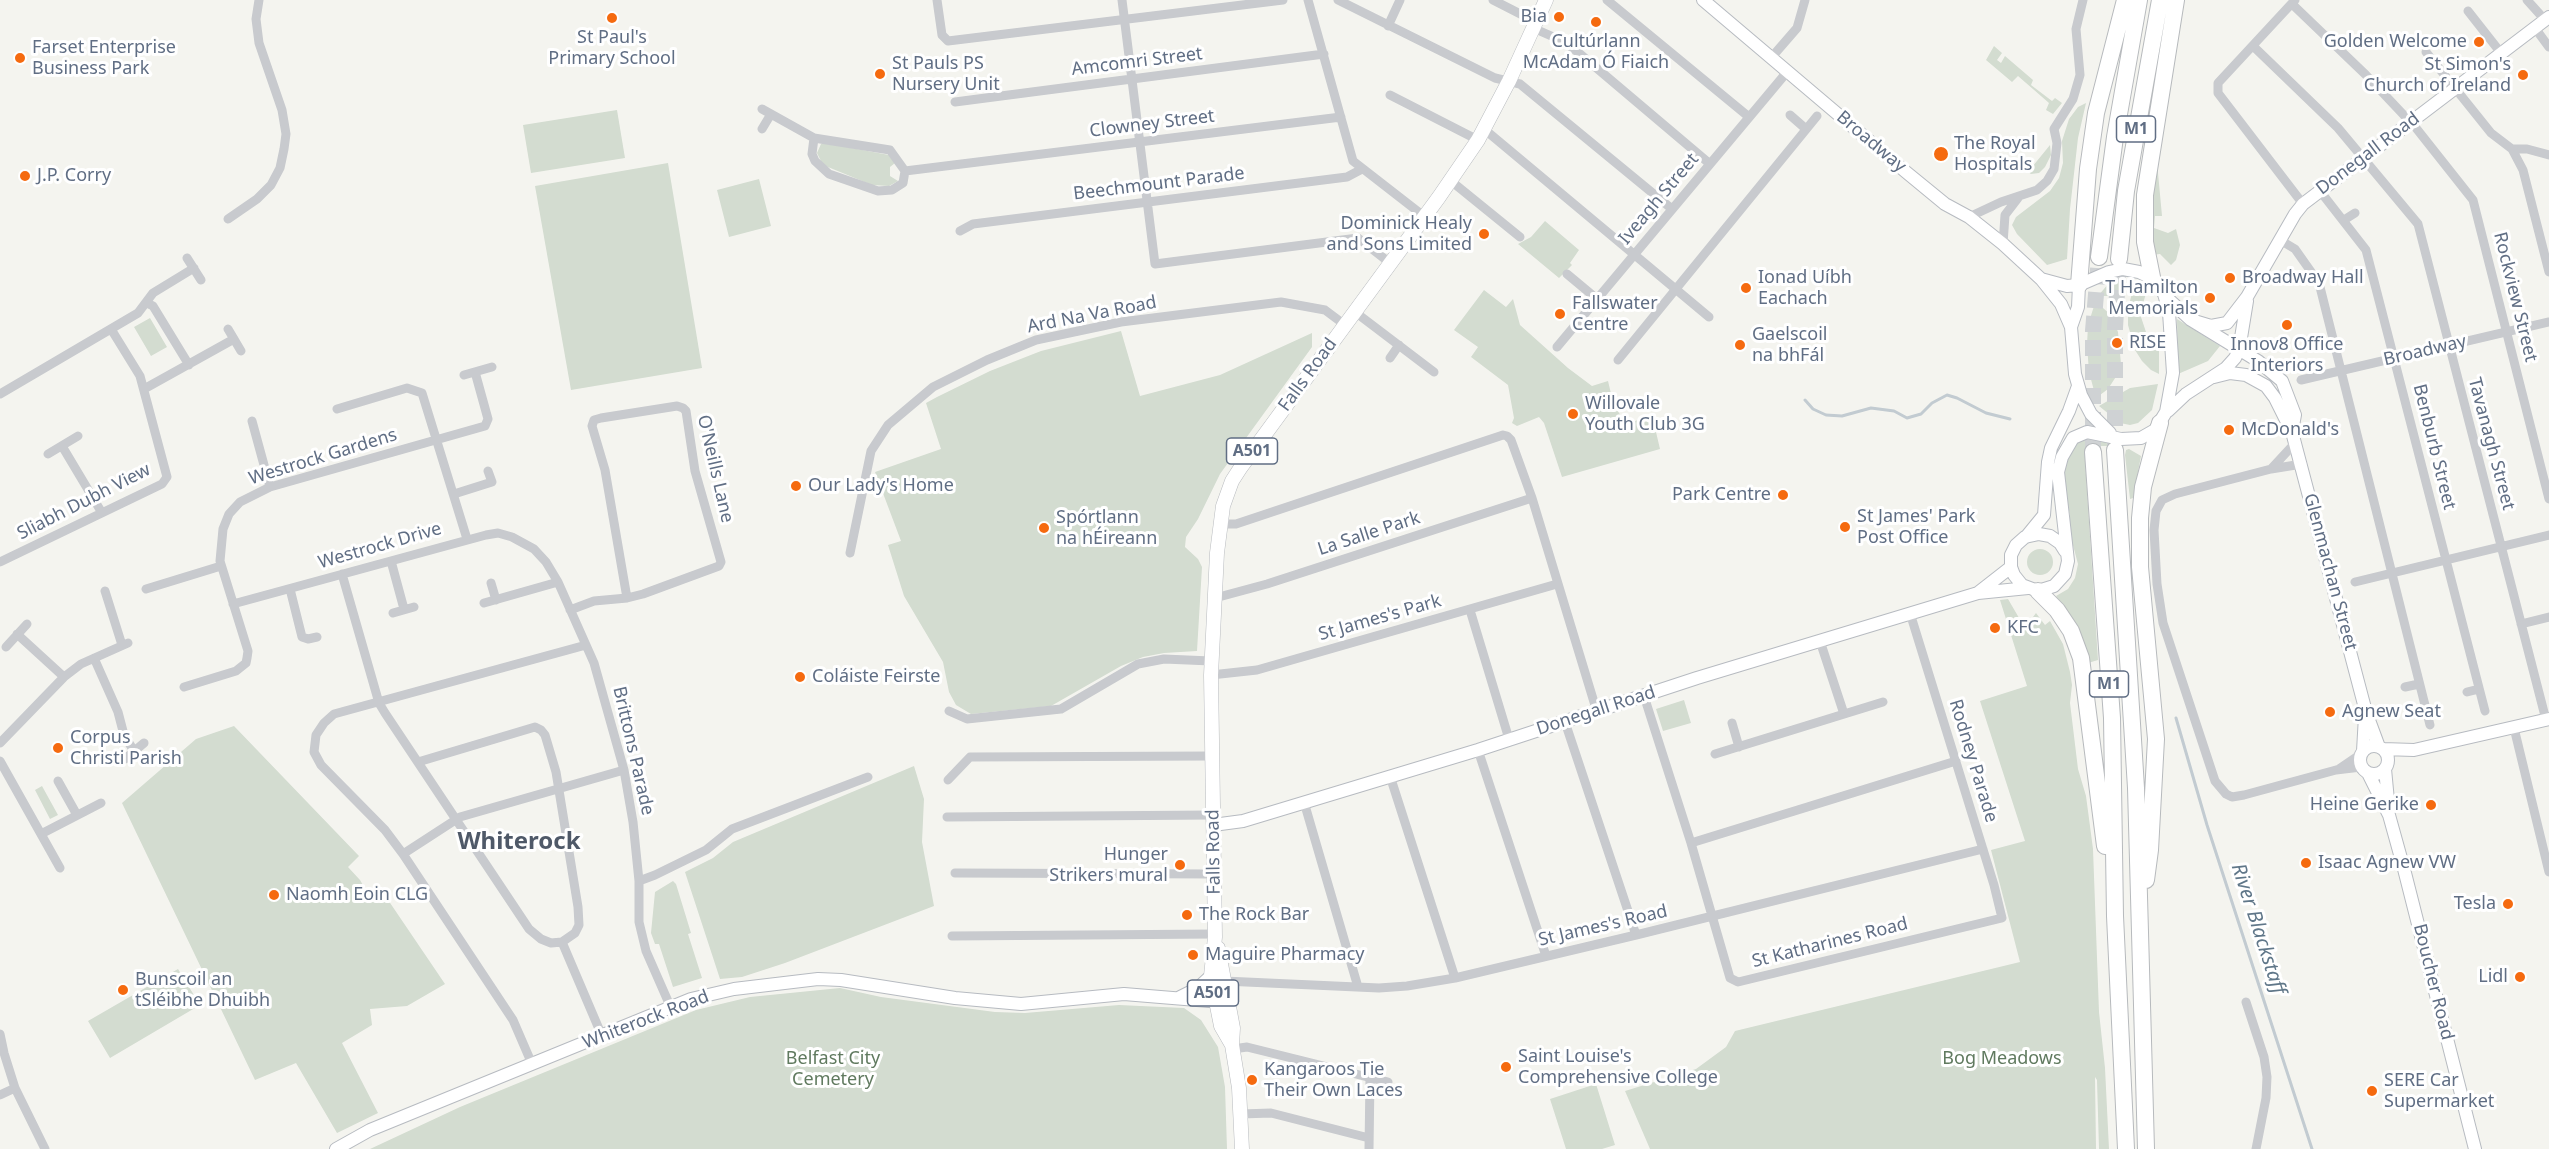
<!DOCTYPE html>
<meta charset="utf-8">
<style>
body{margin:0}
canvas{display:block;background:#f4f4ef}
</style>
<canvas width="2549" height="1149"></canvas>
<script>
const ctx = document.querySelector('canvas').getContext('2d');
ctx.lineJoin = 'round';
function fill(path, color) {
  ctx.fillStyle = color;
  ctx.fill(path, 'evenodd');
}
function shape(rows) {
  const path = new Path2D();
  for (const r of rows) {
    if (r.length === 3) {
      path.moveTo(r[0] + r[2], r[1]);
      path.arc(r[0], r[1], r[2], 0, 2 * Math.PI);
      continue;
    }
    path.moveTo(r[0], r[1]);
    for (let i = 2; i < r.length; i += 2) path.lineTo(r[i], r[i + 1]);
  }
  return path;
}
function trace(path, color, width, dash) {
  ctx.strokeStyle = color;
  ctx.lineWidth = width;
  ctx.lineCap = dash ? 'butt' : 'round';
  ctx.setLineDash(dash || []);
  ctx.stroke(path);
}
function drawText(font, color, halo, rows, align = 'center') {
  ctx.font = font + ' "Noto Sans",sans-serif';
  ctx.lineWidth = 6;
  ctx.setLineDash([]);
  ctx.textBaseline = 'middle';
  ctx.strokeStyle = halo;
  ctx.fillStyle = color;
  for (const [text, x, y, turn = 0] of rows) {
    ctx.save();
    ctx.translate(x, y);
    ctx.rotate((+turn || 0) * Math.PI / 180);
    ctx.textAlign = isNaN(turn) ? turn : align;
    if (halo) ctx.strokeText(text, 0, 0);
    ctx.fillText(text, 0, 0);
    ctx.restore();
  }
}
fill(shape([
 [1994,46,2002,53,1997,60,2001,63,2005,56,2033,80,2031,85,2052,101,2055,98,2062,103,2053,114,2046,110,2049,103,2018,76,2012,82,1986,60],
 [2086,103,2078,138,2070,209,2067,259,2047,265,2017,234,2012,225,2016,217,2050,191,2059,178,2063,163,2062,141,2069,119,2078,107],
 [617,110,625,158,531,173,523,125],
 [825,143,889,155,895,163,890,167,890,176,898,181,889,186,872,185,823,165,817,153,821,144],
 [2050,145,2051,155,2045,167,2039,173,2031,174,2028,172],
 [2157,162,2162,216,2155,216,2154,228,2168,233,2176,229,2180,245,2176,260,2171,265,2160,254,2151,255,2149,234],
 [668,163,702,368,571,390,535,186],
 [759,179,771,226,729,237,717,190],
 [1545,221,1579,250,1570,263,1572,265,1559,278,1518,244,1531,237],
 [2118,279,2125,279,2122,289,2112,296,2098,296,2109,283],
 [2135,281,2147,290,2140,314,2146,332,2159,347,2159,374,2151,370,2142,361,2135,350,2128,325,2128,309],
 [1484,290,1506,307,1513,299,1520,325,1568,368,1592,386,1608,381,1614,406,1627,424,1652,415,1660,449,1562,477,1544,423,1539,417,1517,426,1512,423,1514,418,1508,385,1471,357,1478,347,1454,330],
 [2094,306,2103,308,2111,315,2118,332,2121,364,2119,372,2108,389,2096,398,2089,372,2087,345,2088,325],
 [150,318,167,347,151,356,134,327],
 [2177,319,2220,346,2208,361,2178,374],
 [1121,331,1140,396,1220,375,1312,333,1312,347,1220,474,1198,519,1186,537,1185,547,1198,559,1202,567,1197,651,1164,653,1143,657,1121,666,1051,706,971,714,956,705,949,692,943,662,904,596,888,545,901,541,875,472,941,449,926,403,937,397,990,371,1041,351],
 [2158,384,2152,410,2138,423,2130,425,2120,423,2099,406,2130,388],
 [2085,437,2103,441,2112,446,2098,446,2085,460,2098,660,2088,663,2079,628,2056,596,2068,589,2075,578,2078,564,2070,534,2070,515,2066,495,2064,470,2065,459,2076,443],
 [2129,449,2141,456,2133,498,2130,499,2125,455,2126,450],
 [2040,562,13],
 [2008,599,2022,623,2030,621,2036,613,2045,625,2050,621,2063,644,2070,672,2072,685,2070,703,2078,769,2086,796,2093,849,2099,1012,2105,1068,2109,1149,2099,1149,2097,1080,2095,1077,2096,1149,1650,1149,1625,1091,1696,1069,1726,1047,1735,1031,2020,962,1991,850,2025,841,1980,701,2027,686,2000,600],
 [1684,700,1691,723,1663,731,1656,709],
 [234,726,359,856,348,867,360,880,371,899,382,891,445,984,407,1006,370,1009,372,1025,342,1043,378,1113,337,1133,296,1063,255,1080,122,803,196,739],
 [914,766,924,799,922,842,934,906,785,963,742,977,720,979,685,872,713,858,733,842],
 [42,786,58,815,50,819,35,790],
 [673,881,676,884,691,933,688,934,702,978,673,987,659,944,655,944,651,933,655,892],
 [178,969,200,1005,110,1058,88,1021],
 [840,988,881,997,995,1012,1025,1013,1119,1005,1184,1008,1201,1020,1218,1047,1225,1087,1227,1149,370,1149,460,1107,696,1010,750,997],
 [1596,1084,1615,1145,1602,1149,1566,1149,1550,1099]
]), '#d3dcd0');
trace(shape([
 [1805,400,1813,409,1826,415,1842,416,1871,408,1894,411,1907,418,1921,414,1932,403,1947,395,1957,398,1986,413,2010,419],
 [2176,718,2207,825,2312,1149]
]), '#c2cbd1', 3);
trace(shape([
 [2115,450,2115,328,2119,259],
 [2093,452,2093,331,2099,257]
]), '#cfd2d4', 16, [16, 8]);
const secondary = shape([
 [1703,0,1906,172,1945,204,1969,217,2003,244,2041,279,2061,304,2071,327],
 [2041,279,2067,286,2079,285,2109,272,2123,269,2139,272,2154,279,2164,294,2169,312,2173,373,2166,412,2155,430,2141,438,2121,439,2087,432,2073,438,2062,457,2058,472,2068,561,2065,574,2054,586,2038,591,2022,585,2014,575,2011,567,2011,555,2016,545,2025,537,2039,534,2050,536,2060,543,2065,551],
 [2079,285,2078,307,2071,327,2075,374,2081,395,2091,414,2110,433],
 [2167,298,2191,320,2258,361,2282,381,2295,415,2292,431],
 [2191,320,2211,326,2227,323,2247,297,2295,214,2303,204,2549,17],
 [2214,377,2230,373,2246,375,2266,386,2275,398,2292,432,2366,712,2379,747],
 [2168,411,2186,394,2226,368,2235,358,2239,350,2247,301],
 [2026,537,2044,515,2048,462,2051,448,2069,411,2078,386],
 [1979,592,2011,567],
 [2374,760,14],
 [2383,749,2414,750,2549,719],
 [2363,751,2365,716],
 [2385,769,2389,811],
 [2368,773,2389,815,2404,869,2475,1149],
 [1213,825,1243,821,1478,750,1697,678,1978,593,2028,588],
 [1180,997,1198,988,1211,976],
 [336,1149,370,1130,691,999,734,989,818,979,841,980,955,998,1021,1004,1124,994,1209,1001,1223,999]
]);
const primary = shape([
 [1218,948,1233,1028,1232,1045,1239,1088,1242,1149],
 [1232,1045,1221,1026,1211,976,1215,937,1211,675,1217,553,1223,506,1232,481,1241,467,1439,197,1478,140,1509,81,1546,0]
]);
const highway = shape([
 [2099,257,2115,137,2139,0],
 [2119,259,2126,191,2160,0],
 [2152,277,2145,242,2145,195,2176,0],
 [2079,285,2088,169,2096,113,2125,0],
 [2115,450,2136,788,2146,1149],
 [2093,452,2112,718,2115,916,2126,1149],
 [2038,591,2057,610,2071,631,2081,658,2105,846],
 [2146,880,2150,850,2156,739,2140,567,2140,518,2143,487,2160,423]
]);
trace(secondary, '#b7bbc1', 14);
trace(primary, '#b8bbbf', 15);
trace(highway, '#b7babd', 18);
trace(shape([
 [937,0,942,35,948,41,1283,0],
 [1122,0,1155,264,1358,238,1390,263],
 [1308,0,1353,161,1425,217],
 [1338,0,1495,78,1520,84,1672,209],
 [1493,0,1536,22],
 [1607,0,1749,117],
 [2295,0,2218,83,2218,93,2303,204],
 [2527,0,2545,20],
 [2292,4,2366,75,2416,128,2473,200,2549,499],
 [2468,11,2501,53],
 [1388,26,1400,0],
 [1533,28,1565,42,1580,54,1710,164],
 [2535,28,2549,47],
 [2253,46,2338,128,2418,224,2546,720],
 [2426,52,2491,133,2512,149,2523,170,2549,272],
 [1771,58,1797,28,1805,0],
 [1390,95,1478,140],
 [955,102,1324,54],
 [762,109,814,138],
 [1790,115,1806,129],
 [762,129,771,114],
 [1484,129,1709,317],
 [814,138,890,150,905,171,903,183,892,190,878,191,829,174,815,161,812,154,814,138],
 [2512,149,2527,149,2549,155],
 [905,171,1341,117],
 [1451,181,1520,237],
 [2320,191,2366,250,2485,711],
 [1969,217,2001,202,2037,190,2047,181,2054,169,2057,143,2054,129,2073,99,2080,75,2076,29,2083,0],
 [228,219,257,199,271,185,280,168,284,149,286,134,282,110,259,43,256,19,259,0],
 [2344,220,2355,213],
 [960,231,973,224,1347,177,1362,169],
 [2280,240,2295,249,2319,283,2430,725],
 [2003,244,2005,215,2018,198],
 [187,258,201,280],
 [1567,274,1597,299],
 [147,303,153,306,189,365],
 [1355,312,1434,372],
 [228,329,241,351],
 [1557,347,1787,72],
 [1390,358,1399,345],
 [1618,360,1817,116],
 [464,375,492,367],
 [2301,380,2549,322],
 [144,389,234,339],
 [0,394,138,313,153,293,194,268],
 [337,409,407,388,422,393,467,539],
 [252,421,270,487],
 [62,446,102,513],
 [48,454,78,436],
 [2302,464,2271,469,2175,494,2162,500,2156,511,2154,530,2157,584,2163,623,2215,781,2226,794,2232,797,2244,795,2336,770,2361,767],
 [2271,469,2296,442],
 [454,494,492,482,488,471],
 [1219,524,1236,524,1503,435,1507,436,1511,440,1532,498,1597,712],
 [850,553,871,451,888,425,933,387,987,360,1036,340,1121,322,1281,302,1325,310,1345,325],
 [391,561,404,609],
 [0,562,162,484,167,477,140,376,111,329],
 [342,574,379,703,385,713,529,929,541,939,551,943,562,942,602,1036],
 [2355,582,2549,535],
 [491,583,496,600],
 [146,589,221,566],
 [290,589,302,637,308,639,317,637],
 [105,591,122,645],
 [1215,598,1267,584,1532,498],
 [484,603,558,582],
 [233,604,486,535,498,533,512,537,534,549,546,562,558,582,594,663,624,770,633,822,639,881,639,922,646,951,671,1008],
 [570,610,594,601,627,598,643,594,719,566,721,562,695,471,686,411,683,408,677,406,601,418,594,420,592,426,605,470,627,598],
 [1470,610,1509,739],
 [393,613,414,607],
 [2521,624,2549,617],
 [17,634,64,677],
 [1820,641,1844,714],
 [6,647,27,624],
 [94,658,118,712,124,735,134,751],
 [1211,675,1257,670,1557,584],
 [184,687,236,671,246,663,247,658,248,651,220,561,223,529,229,514,240,502,270,487,485,426,488,419,475,372],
 [2405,687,2419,684],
 [2467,692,2479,689],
 [1644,696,1691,843,1730,978,1738,982,2002,918,1994,885,1910,613],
 [949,711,967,719,1061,709,1138,664,1164,659,1211,661],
 [1565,722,1636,935],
 [1732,723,1739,747],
 [2514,728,2549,872],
 [0,743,64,677,81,664,128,643],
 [1478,750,1546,956],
 [1715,754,1883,702],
 [125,759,144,743],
 [0,761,60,868],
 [418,762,535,727,541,730,545,735,556,772,578,907,579,925,575,933,562,942],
 [2339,769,2361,754],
 [1390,776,1455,978],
 [948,780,970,757,1212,756],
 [58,781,77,815],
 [1304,802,1358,987],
 [947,817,1213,815],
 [41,834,101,803],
 [1691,843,1956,761],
 [403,854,460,817,624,770],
 [955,873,1214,874],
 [639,881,655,875,706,850,732,829,868,777],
 [952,936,1215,934],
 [1224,981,1379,988,1407,986,1455,978,1636,935,1983,849],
 [2246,1002,2264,1057,2267,1077,2266,1098,2256,1149],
 [0,1034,4,1053,15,1088,45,1149],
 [1233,1049,1247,1047,1388,1082],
 [532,1064,513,1020,403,854,385,830,321,765,314,752,316,735,324,723,334,714,586,645],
 [0,1095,15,1088],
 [1241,1114,1271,1113,1369,1138],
 [1369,1149,1370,1078]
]), '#c8cace', 9);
trace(secondary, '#fff', 12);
trace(primary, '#fff', 14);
trace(highway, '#fff', 16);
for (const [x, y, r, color] of [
 [1559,17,6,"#f56a0f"],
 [612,18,6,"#f56a0f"],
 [1596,22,6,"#f56a0f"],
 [2479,42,6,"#f56a0f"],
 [20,58,6,"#f56a0f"],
 [880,74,6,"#f56a0f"],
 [2523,75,6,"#f56a0f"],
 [1941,154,8,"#f56a0f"],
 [25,176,6,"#f56a0f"],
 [1484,234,6,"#f56a0f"],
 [2230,278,6,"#f56a0f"],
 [1746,288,6,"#f56a0f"],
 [2210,298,6,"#f56a0f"],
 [1560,314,6,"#f56a0f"],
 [2287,325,6,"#f56a0f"],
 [2117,343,6,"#f56a0f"],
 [1740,345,6,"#f56a0f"],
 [1573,414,6,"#f56a0f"],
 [2229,430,6,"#f56a0f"],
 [796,486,6,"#f56a0f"],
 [1783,495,6,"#f56a0f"],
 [1845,527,6,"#f56a0f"],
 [1044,528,6,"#f56a0f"],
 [1995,628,6,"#f56a0f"],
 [800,677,6,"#f56a0f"],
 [2330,712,6,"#f56a0f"],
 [58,748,6,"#f56a0f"],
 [2431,805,6,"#f56a0f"],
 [2306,863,6,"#f56a0f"],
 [1180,865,6,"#f56a0f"],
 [274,895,6,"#f56a0f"],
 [2508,904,6,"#f56a0f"],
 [1187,915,6,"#f56a0f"],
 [1193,955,6,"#f56a0f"],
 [2520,977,6,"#f56a0f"],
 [123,990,6,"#f56a0f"],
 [1506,1067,6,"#f56a0f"],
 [1252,1080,6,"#f56a0f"],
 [2372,1091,6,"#f56a0f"]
]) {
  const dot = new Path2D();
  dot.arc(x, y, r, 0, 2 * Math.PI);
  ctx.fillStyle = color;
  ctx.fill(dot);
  trace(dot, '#fff', 2);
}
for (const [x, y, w] of [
 [2136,129,39],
 [1252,451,51],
 [2109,684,39],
 [1213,993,51]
]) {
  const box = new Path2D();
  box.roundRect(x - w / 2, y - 13, w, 26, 4.5);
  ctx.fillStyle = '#fff';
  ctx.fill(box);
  trace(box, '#606e84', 1.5);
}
drawText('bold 16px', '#606e84', null, [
 ["M1",2136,129],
 ["A501",1252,451],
 ["M1",2109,684],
 ["A501",1213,993]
]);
drawText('18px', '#606e84', '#fff', [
 ["Bia",1547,17,"right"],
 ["St Paul's",612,38,"center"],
 ["Primary School",612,59,"center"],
 ["Cultúrlann",1596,42,"center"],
 ["McAdam Ó Fiaich",1596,63,"center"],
 ["Golden Welcome",2467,42,"right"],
 ["Farset Enterprise",32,48],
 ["Business Park",32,69],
 ["St Pauls PS",892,64],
 ["Nursery Unit",892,85],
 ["St Simon's",2511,65,"right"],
 ["Church of Ireland",2511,86,"right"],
 ["The Royal",1954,144],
 ["Hospitals",1954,165],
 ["J.P. Corry",37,176],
 ["Dominick Healy",1472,224,"right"],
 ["and Sons Limited",1472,245,"right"],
 ["Ionad Uíbh",1758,278],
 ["Eachach",1758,299],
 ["Broadway Hall",2242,278],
 ["T Hamilton",2198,288,"right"],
 ["Memorials",2198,309,"right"],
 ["Fallswater",1572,304],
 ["Centre",1572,325],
 ["Gaelscoil",1752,335],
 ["na bhFál",1752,356],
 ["RISE",2129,343],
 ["Innov8 Office",2287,345,"center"],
 ["Interiors",2287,366,"center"],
 ["Willovale",1585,404],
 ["Youth Club 3G",1585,425],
 ["McDonald's",2241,430],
 ["Our Lady's Home",808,486],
 ["Park Centre",1771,495,"right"],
 ["St James' Park",1857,517],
 ["Post Office",1857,538],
 ["Spórtlann",1056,518],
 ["na hÉireann",1056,539],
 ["KFC",2007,628],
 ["Coláiste Feirste",812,677],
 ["Agnew Seat",2342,712],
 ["Corpus",70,738],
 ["Christi Parish",70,759],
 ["Heine Gerike",2419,805,"right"],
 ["Hunger",1168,855,"right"],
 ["Strikers mural",1168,876,"right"],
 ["Isaac Agnew VW",2318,863],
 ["Naomh Eoin CLG",286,895],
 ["Tesla",2496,904,"right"],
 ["The Rock Bar",1199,915],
 ["Maguire Pharmacy",1205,955],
 ["Lidl",2508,977,"right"],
 ["Bunscoil an",135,980],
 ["tSléibhe Dhuibh",135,1001],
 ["Saint Louise's",1518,1057],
 ["Comprehensive College",1518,1078],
 ["Kangaroos Tie",1264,1070],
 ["Their Own Laces",1264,1091],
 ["SERE Car",2384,1081],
 ["Supermarket",2384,1102]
], 'left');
drawText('18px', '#606e84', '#fff', [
 ["Amcomri Street",1137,62,-7],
 ["Clowney Street",1152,124,-7],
 ["Broadway",1871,142,40],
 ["Donegall Road",2368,154,-37],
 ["Beechmount Parade",1159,184,-7],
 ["Iveagh Street",1659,199,-50],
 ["Rockview Street",2515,297,76],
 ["Ard Na Va Road",1092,315,-11],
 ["Broadway",2425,351,-13],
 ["Falls Road",1308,375,-54],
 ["Tavanagh Street",2491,444,75],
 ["Benburb Street",2434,447,76],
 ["Westrock Gardens",323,457,-17],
 ["O'Neills Lane",715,469,77],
 ["Sliabh Dubh View",84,502,-27],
 ["La Salle Park",1369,534,-18],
 ["Westrock Drive",380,546,-16],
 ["Glenmachan Street",2330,572,75],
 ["St James's Park",1380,618,-16],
 ["Donegall Road",1596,711,-18],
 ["Brittons Parade",633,751,77],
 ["Rodney Parade",1973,761,73],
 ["Falls Road",1214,852,-91],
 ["St James's Road",1603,926,-13],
 ["St Katharines Road",1830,943,-14],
 ["Boucher Road",2433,982,76],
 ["Whiterock Road",646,1020,-21]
]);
drawText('18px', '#607a5f', '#fff', [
 ["Belfast City",833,1059],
 ["Cemetery",833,1080],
 ["Bog Meadows",2002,1059]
]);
drawText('italic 20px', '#607789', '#fff', [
 ["River Blackstaff",2258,929,72]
]);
drawText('bold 24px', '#4f5968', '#fff', [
 ["Whiterock",519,842]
]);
</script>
